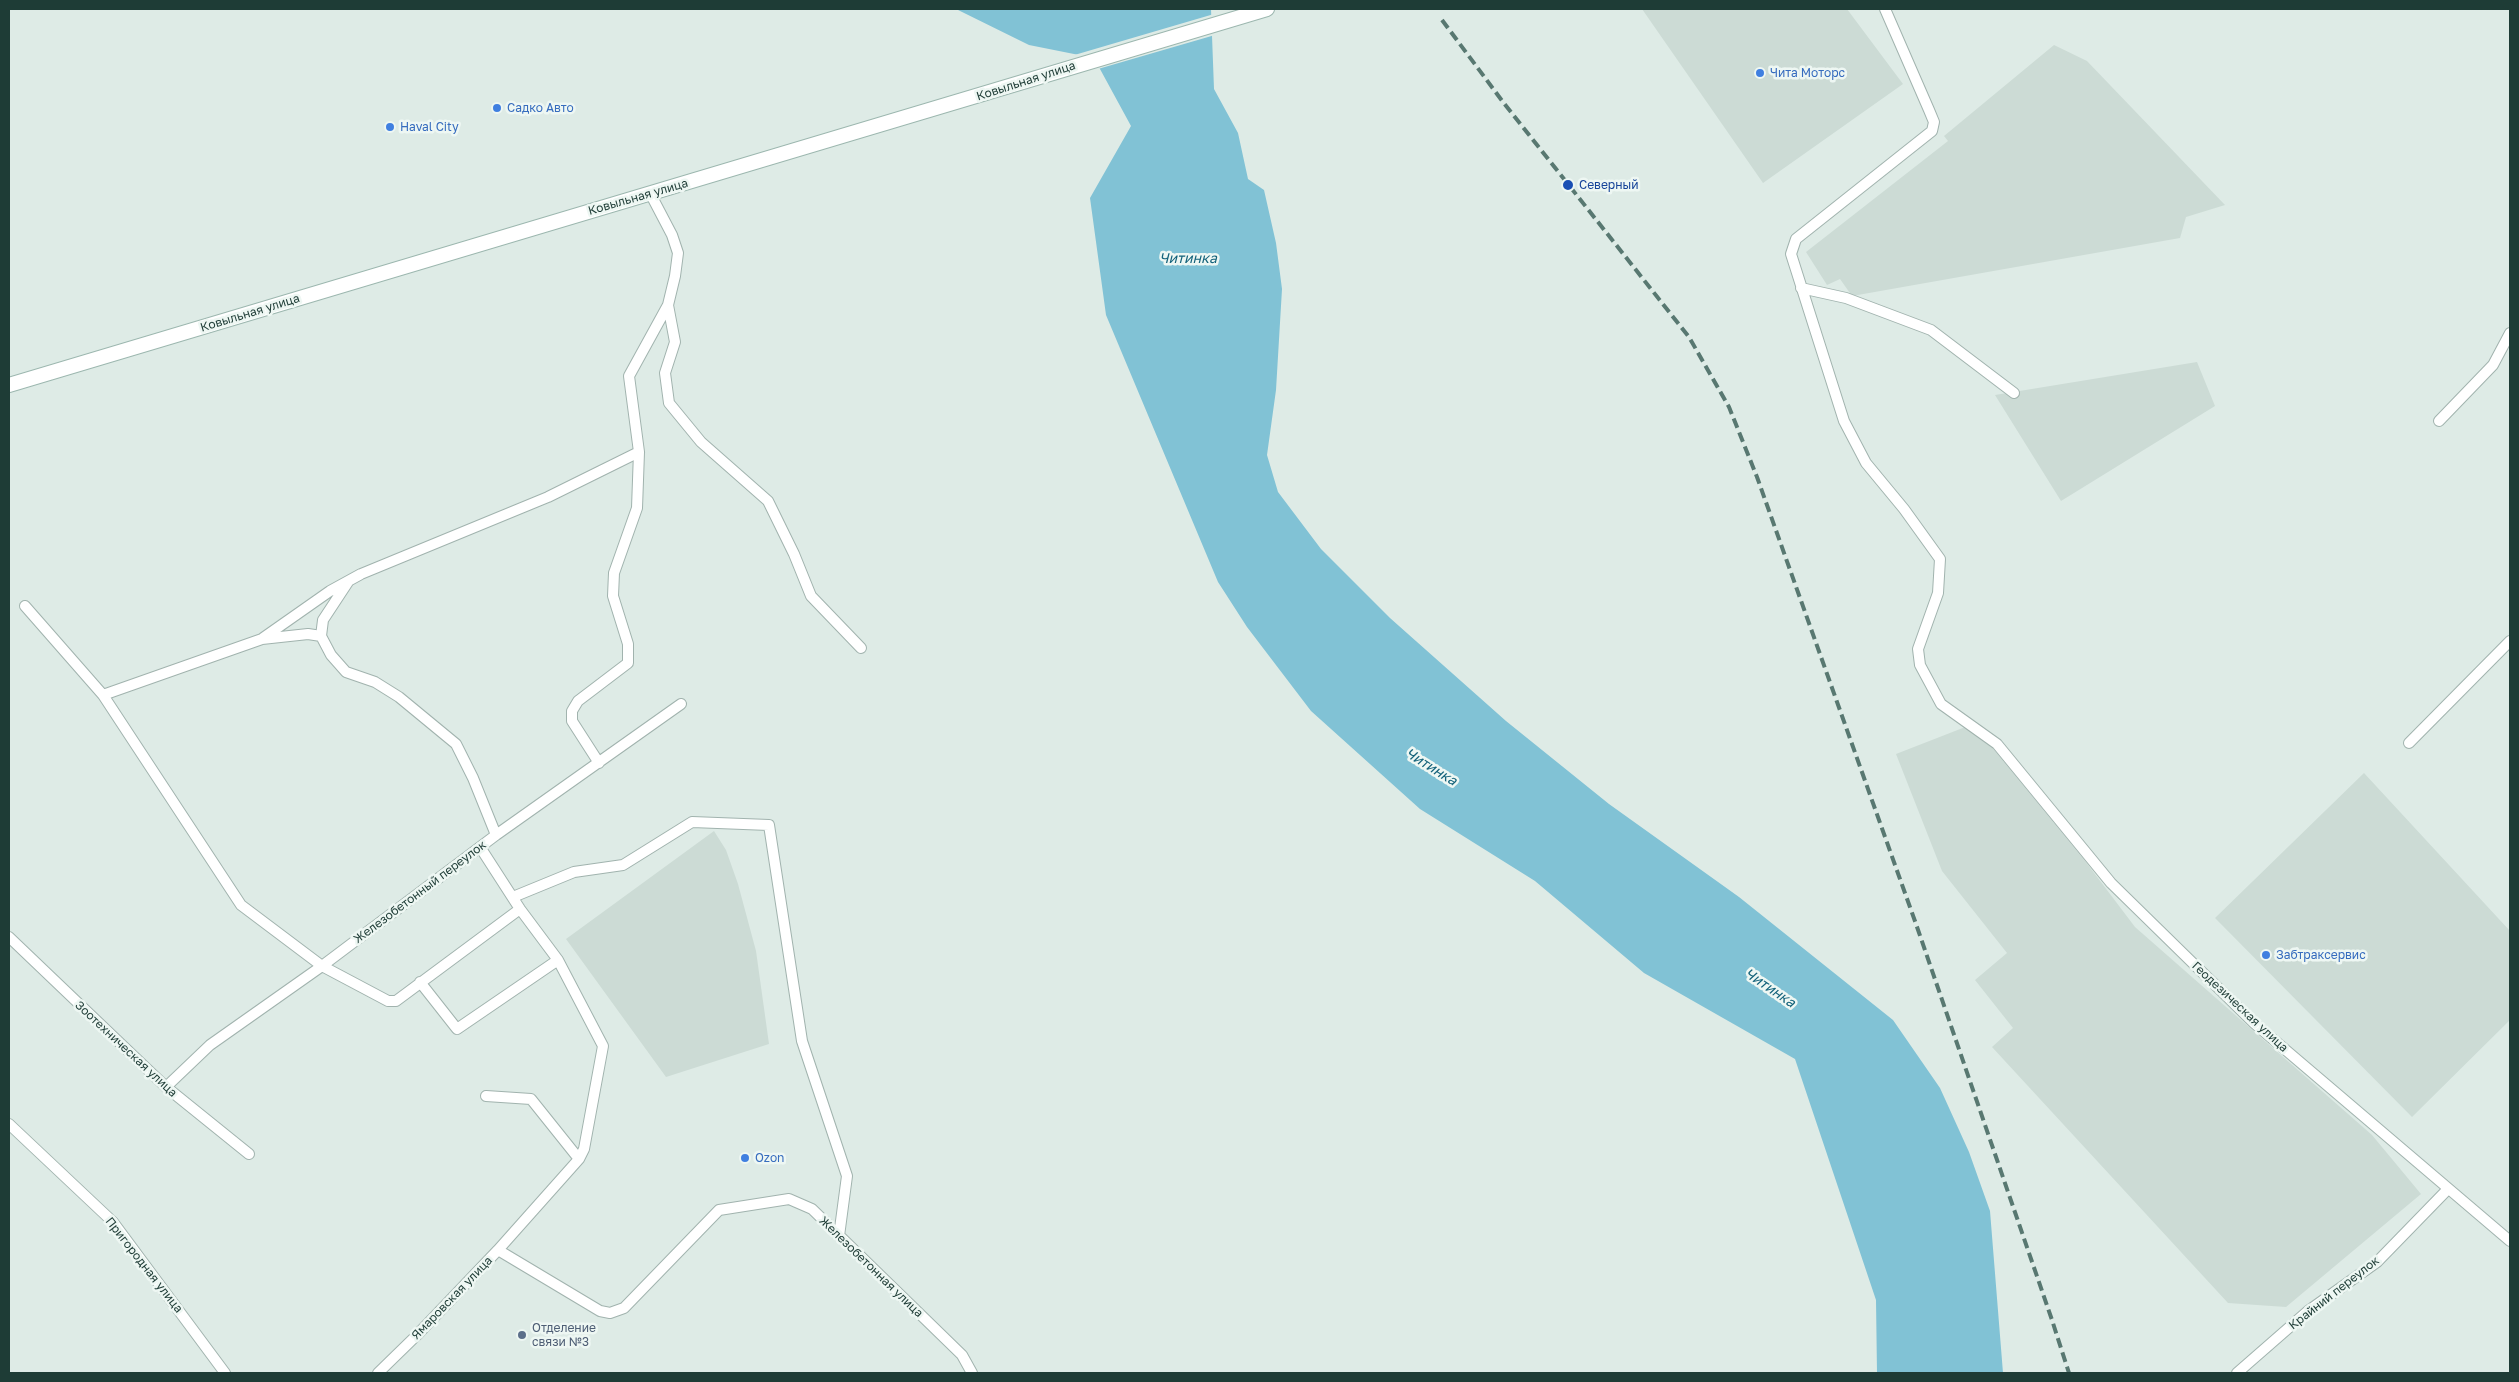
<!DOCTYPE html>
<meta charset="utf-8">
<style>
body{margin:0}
#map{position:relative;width:2519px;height:1382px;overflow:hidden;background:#deebe6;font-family:"Golos Text",sans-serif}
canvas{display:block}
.frame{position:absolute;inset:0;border:10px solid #1e3c36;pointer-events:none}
</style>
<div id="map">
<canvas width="2519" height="1382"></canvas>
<div class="frame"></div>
</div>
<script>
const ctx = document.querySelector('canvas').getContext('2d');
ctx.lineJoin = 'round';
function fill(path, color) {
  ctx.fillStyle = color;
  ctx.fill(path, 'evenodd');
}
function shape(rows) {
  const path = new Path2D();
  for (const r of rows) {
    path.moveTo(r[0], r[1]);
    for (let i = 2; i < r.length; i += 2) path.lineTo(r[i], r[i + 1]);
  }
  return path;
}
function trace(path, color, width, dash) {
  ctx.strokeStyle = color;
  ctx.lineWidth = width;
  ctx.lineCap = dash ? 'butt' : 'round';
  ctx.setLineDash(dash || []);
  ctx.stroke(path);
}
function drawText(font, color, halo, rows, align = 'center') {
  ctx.font = font + ' "Golos Text",sans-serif';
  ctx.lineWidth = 5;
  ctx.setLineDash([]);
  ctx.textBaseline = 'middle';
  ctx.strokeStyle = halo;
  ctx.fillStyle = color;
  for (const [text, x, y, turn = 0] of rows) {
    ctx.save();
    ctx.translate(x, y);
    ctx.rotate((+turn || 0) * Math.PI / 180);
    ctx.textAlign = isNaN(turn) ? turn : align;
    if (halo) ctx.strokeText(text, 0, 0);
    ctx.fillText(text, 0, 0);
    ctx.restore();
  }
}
fill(shape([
 [1642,9,1847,9,1903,84,1763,183],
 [2054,45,2087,61,2225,205,2186,217,2180,238,1852,296,1840,279,1827,285,1806,252,1948,141,1944,136],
 [2197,362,2215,406,2061,501,1995,395],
 [1973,724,2085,861,2135,927,2372,1135,2421,1194,2286,1307,2228,1303,1992,1047,2013,1028,1975,980,2007,953,1942,871,1896,754],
 [2364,773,2510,931,2510,1020,2412,1117,2215,918],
 [714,831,726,850,738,884,756,951,769,1044,666,1077,566,939]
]), '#ccdbd5');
fill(shape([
 [956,9,1211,9,1214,89,1238,133,1248,179,1264,190,1276,243,1282,289,1276,390,1267,455,1278,492,1321,549,1390,618,1506,721,1609,804,1739,897,1893,1020,1940,1088,1969,1152,1990,1211,2003,1373,1877,1373,1876,1300,1795,1059,1644,973,1535,881,1420,809,1311,711,1247,627,1218,582,1106,315,1090,198,1131,126,1094,58,1029,45]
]), '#81c2d5');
fill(shape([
 [1214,14,1215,35,1098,69,1093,60,1071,56]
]), '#deebe6');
const street = shape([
 [1885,9,1929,110,1934,122,1932,131,1796,239,1791,254,1844,421,1866,463,1904,509,1940,559,1938,593,1918,649,1920,665,1941,704,1997,744,2111,883,2254,1023,2510,1241],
 [1801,288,1846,298,1931,330,2014,393],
 [668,305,675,342,665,373,669,403,701,442,768,501,794,554,811,596,861,648],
 [2439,421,2493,365,2510,333],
 [25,606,103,695,241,905,322,966,388,1001,396,1001,520,909],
 [321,636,323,620,348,582],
 [263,638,330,591,361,574,548,497,639,452],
 [103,695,262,639,308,634,321,636,331,655,346,672,375,682,399,697,456,744,473,778,496,835],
 [2409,743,2510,641],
 [599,763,572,721,572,711,578,701,628,663,628,644,613,596,614,573,637,508,639,452,629,376,668,305,675,276,678,253,672,235,650,193],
 [480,847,520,909,558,960,603,1046,584,1149,579,1159,498,1250],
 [513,897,574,872,623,865,692,822,769,825,802,1041,847,1176,839,1236],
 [9,937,166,1087,249,1154],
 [420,982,457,1029,558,960],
 [166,1087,210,1045,322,966,496,835,681,704],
 [486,1096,531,1099,579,1159],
 [9,1124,113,1222,225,1373],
 [378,1373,417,1335,498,1250,600,1311,610,1313,624,1308,719,1210,789,1199,812,1209,962,1355,972,1373],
 [2237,1373,2308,1311,2377,1262,2448,1189]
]);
const secondary = shape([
 [9,385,1267,9]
]);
trace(street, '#a1b3ae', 12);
trace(secondary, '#9cb7af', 16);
trace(street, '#fff', 10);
trace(secondary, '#fff', 14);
trace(shape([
 [1442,20,1503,102,1689,337,1729,407,1757,477,1916,924,2052,1320,2069,1373]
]), '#587871', 4, [10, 5]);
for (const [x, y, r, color] of [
 [1760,73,5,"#3f7fe0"],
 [497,108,5,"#3f7fe0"],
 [390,127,5,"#3f7fe0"],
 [1568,185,6,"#1a4fb4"],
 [2266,955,5,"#3f7fe0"],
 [745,1158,5,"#3f7fe0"],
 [522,1335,5,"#5c6f8a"]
]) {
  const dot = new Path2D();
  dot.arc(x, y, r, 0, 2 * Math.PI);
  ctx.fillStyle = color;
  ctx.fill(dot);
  trace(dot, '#eef7f3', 2);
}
drawText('12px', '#366cbe', '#eef7f3', [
 ["Чита Моторс",1770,73],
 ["Садко Авто",507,108],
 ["Haval Сity",400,127],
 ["Забтраксервис",2276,955],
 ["Ozon",755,1158]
], 'left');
drawText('12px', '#1e3c36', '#eef7f3', [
 ["Ковыльная улица",1026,81,-18],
 ["Ковыльная улица",638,197,-16],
 ["Ковыльная улица",250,313,-17],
 ["Железобетонный переулок",420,892,-37],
 ["Геодезическая улица",2240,1007,43],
 ["Зоотехническая улица",126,1049,43],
 ["Пригородная улица",144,1265,52],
 ["Железобетонная улица",871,1267,44],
 ["Крайний переулок",2334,1293,-38],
 ["Ямаровская улица",452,1298,-46]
]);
drawText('12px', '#164399', '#eef7f3', [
 ["Северный",1579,185]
], 'left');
drawText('12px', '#4e5e75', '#eef7f3', [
 ["Отделение",532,1328],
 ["связи №3",532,1342]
], 'left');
drawText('italic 14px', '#14637b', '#eef7f3', [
 ["Читинка",1188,259],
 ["Читинка",1431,767,32],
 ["Читинка",1770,988,34]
]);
</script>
